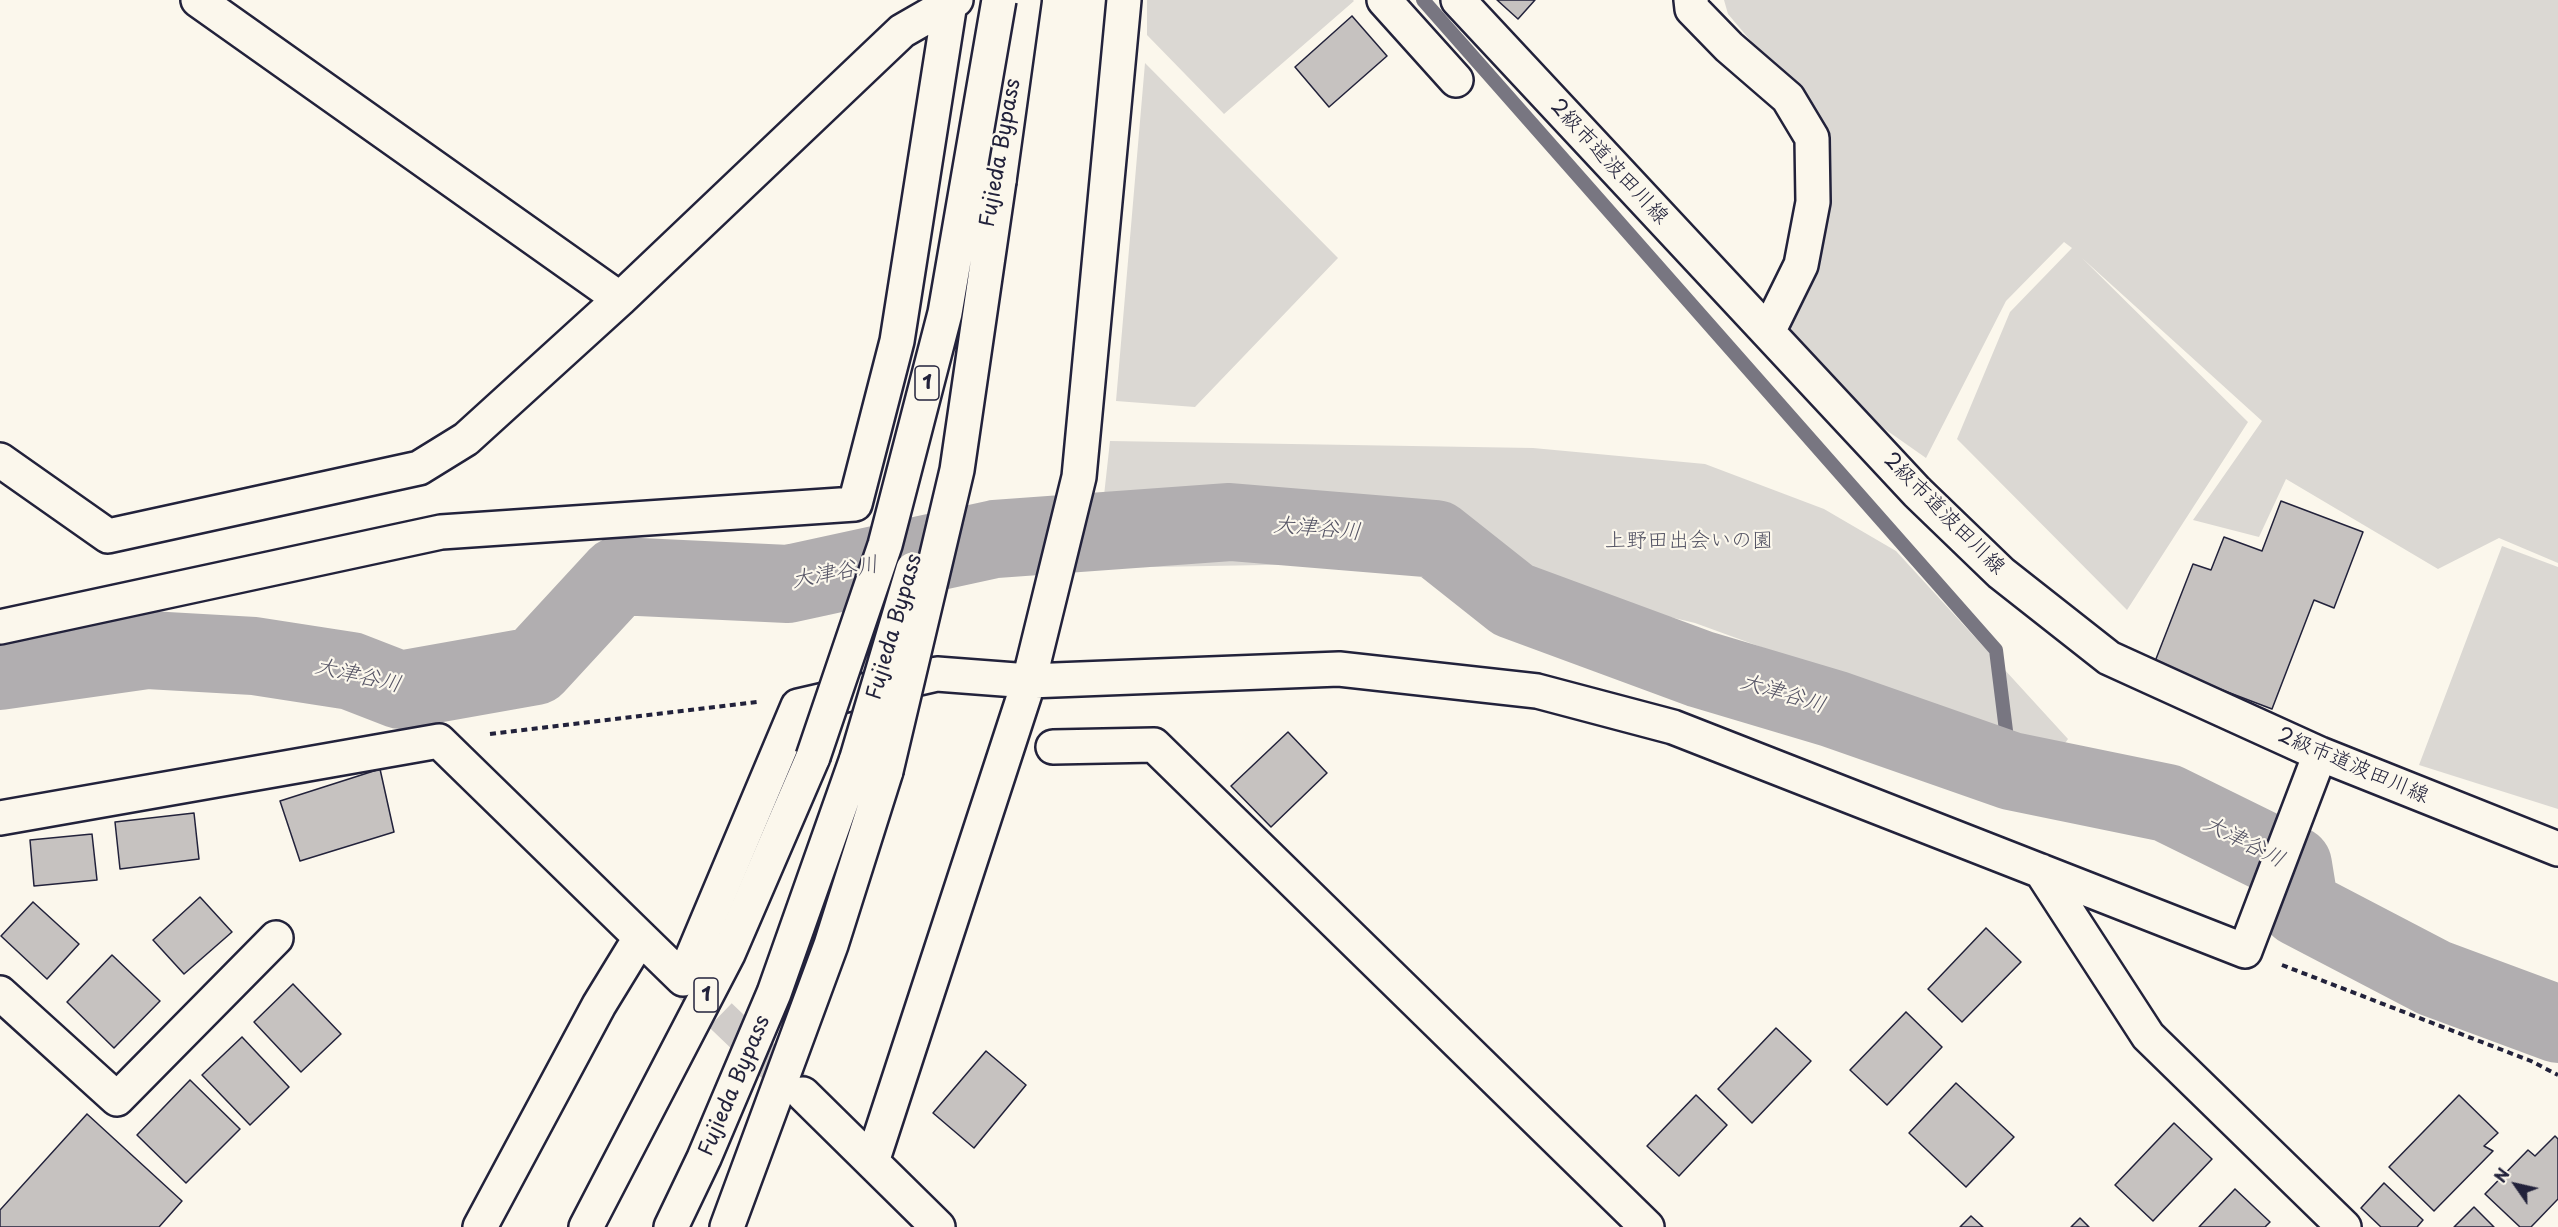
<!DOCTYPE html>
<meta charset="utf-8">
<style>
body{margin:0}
#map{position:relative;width:2558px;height:1227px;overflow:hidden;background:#fbf7ec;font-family:"Playpen Sans",sans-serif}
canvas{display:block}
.north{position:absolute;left:2486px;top:1155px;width:60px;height:60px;-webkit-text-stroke:4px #fbf7ec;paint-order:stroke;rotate:304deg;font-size:16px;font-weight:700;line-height:24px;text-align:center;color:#22223b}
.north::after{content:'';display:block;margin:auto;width:21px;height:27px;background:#22223b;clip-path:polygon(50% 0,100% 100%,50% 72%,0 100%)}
</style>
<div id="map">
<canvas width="2558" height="1227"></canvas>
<div class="north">N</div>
</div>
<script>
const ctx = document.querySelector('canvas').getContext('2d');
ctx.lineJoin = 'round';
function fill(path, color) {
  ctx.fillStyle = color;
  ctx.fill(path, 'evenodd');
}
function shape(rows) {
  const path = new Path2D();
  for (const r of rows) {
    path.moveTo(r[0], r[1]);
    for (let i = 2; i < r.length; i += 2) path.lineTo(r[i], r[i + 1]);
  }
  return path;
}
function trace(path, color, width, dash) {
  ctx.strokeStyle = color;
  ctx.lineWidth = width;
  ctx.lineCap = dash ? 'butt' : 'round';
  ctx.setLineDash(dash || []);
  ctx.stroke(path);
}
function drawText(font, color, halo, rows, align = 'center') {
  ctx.font = font + ' "Playpen Sans","Klee One",sans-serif';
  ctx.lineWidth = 4.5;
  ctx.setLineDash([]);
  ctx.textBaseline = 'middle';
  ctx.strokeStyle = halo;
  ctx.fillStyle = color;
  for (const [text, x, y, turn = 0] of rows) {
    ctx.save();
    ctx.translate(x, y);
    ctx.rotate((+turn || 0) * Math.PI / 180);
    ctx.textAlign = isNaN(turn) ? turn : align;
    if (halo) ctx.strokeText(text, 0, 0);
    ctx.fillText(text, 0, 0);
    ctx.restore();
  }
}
fill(shape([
 [1147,0,1353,0,1354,1,1224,114,1147,35],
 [1724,0,2558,0,2558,563,2499,538,2438,569,2286,479,2259,537,2193,520,2262,421,2082,258,2248,422,2127,610,1957,439,2010,312,2072,248,2064,242,2006,301,1926,458,1869,418,1777,330,1828,157,1799,98,1728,14],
 [1145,63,1338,258,1195,407,1116,401],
 [1110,441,1533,448,1705,464,1824,509,1896,551,2068,739,2052,761,1970,723,1695,623,1469,569,1322,564,1096,568],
 [2502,546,2558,567,2558,809,2419,765]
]), '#dbd8d3');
trace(shape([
 [1423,0,1996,650,2011,771]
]), '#787681', 14);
trace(shape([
 [0,671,148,650,254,656,351,671,400,690,535,666,618,576,788,584,995,539,1230,522,1436,539,1513,600,1700,669,1834,709,2011,771,2167,803,2293,865,2300,908,2434,978,2558,1024]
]), '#b1aeb0', 78);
const building = shape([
 [1497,0,1535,0,1518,19,1497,0],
 [1352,16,1387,56,1329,107,1295,67,1352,16],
 [2281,501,2363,532,2334,608,2314,600,2272,709,2154,664,2193,564,2211,570,2224,537,2262,551,2281,501],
 [1288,732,1327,773,1271,827,1231,786,1288,732],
 [380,769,394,832,300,861,280,801,380,769],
 [194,813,199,859,120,869,115,822,194,813],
 [92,834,97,880,34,886,30,840,92,834],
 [200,897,232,932,184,974,153,940,200,897],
 [33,902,79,944,47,979,1,936,33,902],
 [1986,928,2021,962,1962,1022,1928,989,1986,928],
 [112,955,160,1001,114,1048,67,1002,112,955],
 [293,984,341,1034,301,1072,254,1022,293,984],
 [1906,1012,1942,1047,1887,1105,1850,1070,1906,1012],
 [1776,1028,1811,1061,1752,1123,1718,1089,1776,1028],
 [242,1037,289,1087,250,1125,202,1075,242,1037],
 [986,1051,1026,1085,974,1148,933,1113,986,1051],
 [190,1080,240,1129,186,1183,137,1135,190,1080],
 [1956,1083,2014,1137,1966,1187,1909,1133,1956,1083],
 [1696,1095,1727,1125,1679,1176,1647,1146,1696,1095],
 [2459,1095,2498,1133,2484,1146,2493,1151,2434,1211,2389,1167,2459,1095],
 [87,1114,182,1201,159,1227,0,1227,0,1210,87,1114],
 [2174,1123,2212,1159,2153,1221,2115,1185,2174,1123],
 [2555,1136,2558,1139,2558,1199,2531,1227,2520,1227,2485,1194,2528,1150,2535,1156,2555,1136],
 [2384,1183,2423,1220,2417,1227,2381,1227,2361,1208,2384,1183],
 [2235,1189,2270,1222,2265,1227,2199,1227,2235,1189],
 [2474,1207,2494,1227,2454,1227,2474,1207],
 [1971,1216,1983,1227,1960,1227,1971,1216],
 [2080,1218,2089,1227,2071,1227,2080,1218]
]);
fill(building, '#c6c2c0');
trace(building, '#22223b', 1.5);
trace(shape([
 [685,981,801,1093]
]), '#d0ccc9', 33, [33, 16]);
const minor = shape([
 [198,0,620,299],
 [1384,0,1456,80],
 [1458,0,1917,492,2001,573,2109,658,2320,754,2558,849],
 [1691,0,1692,9,1729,47,1788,98,1812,138,1813,202,1801,265,1768,332],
 [0,460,108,536,419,468,466,439,620,299,902,31,956,0],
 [0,627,441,532,855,504,897,341,950,3],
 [1053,747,1154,745,1647,1227],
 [0,818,439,741,683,979,798,706,937,674,1029,681,1339,669,1537,691,1673,727,2245,951,2320,754],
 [2041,871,2148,1036,2344,1227],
 [0,993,117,1099,276,938],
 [803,1094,938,1227],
 [872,1162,1029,681,1079,477,1124,0],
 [480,1227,599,1005,640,938]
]);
const highway = shape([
 [999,181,1024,0],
 [586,1227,728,954,813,757],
 [671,1227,704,1158,774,993,857,758],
 [727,1227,831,945,886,771]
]);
trace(minor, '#22223b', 38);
trace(highway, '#22223b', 38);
trace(shape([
 [490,734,757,702],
 [2282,965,2531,1061,2558,1075]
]), '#22223b', 4, [6, 4.5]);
trace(minor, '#fbf7ec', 33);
trace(highway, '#fbf7ec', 33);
const highwayBridge = shape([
 [813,757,885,545,945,313,999,0],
 [857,758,913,569],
 [886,771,957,470,999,181]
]);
trace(highwayBridge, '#22223b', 38, []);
trace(highwayBridge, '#fbf7ec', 33);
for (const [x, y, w] of [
 [927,383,24],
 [706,995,24]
]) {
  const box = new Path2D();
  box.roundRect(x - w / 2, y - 17, w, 34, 4.5);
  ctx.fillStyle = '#fbf7ec';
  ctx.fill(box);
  trace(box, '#22223b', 1.5);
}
drawText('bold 20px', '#22223b', null, [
 ["1",927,383],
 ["1",706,995]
]);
drawText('21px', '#22223b', '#fbf7ec', [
 ["Fujieda Bypass",1001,153,-80],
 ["2級市道波田川線",1609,162,47],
 ["2級市道波田川線",1944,514,45],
 ["Fujieda Bypass",895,627,-74],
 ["2級市道波田川線",2353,766,23],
 ["Fujieda Bypass",735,1086,-67]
]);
drawText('21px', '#505061', '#fbf7ec', [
 ["上野田出会いの園",1689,541]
]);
drawText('italic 22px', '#545364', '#fbf7ec', [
 ["大津谷川",1317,529,5],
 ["大津谷川",835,573,-11],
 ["大津谷川",358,676,13],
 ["大津谷川",1783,694,17],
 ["大津谷川",2244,842,27]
]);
</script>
